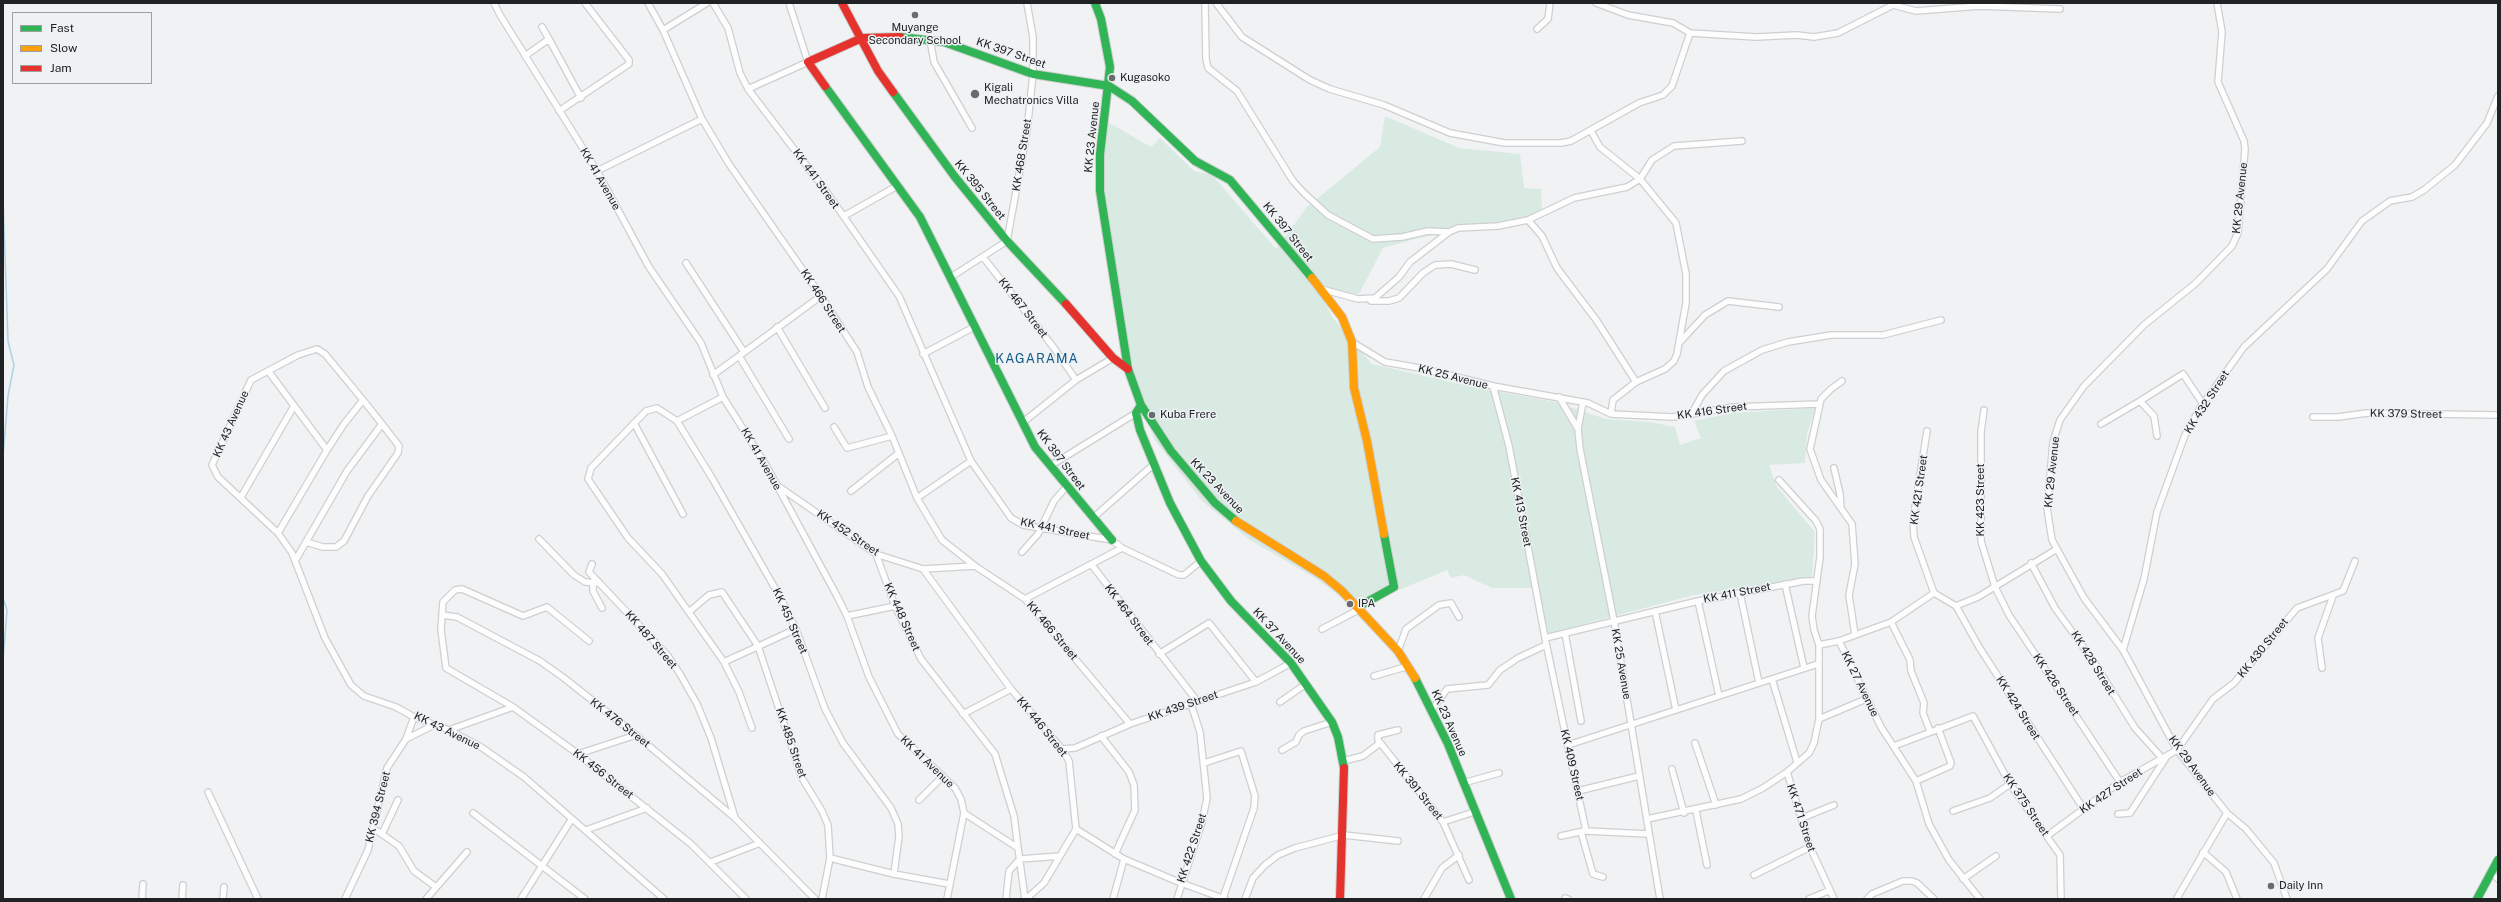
<!DOCTYPE html>
<style>
body{margin:0}
#map{position:relative;width:2501px;height:902px;overflow:hidden;background:#f0f2f4;font-family:"Public Sans",sans-serif}
canvas{display:block}
.frame{position:absolute;inset:0;border:4px solid #212223;pointer-events:none}
.legend{position:absolute;left:12px;top:12px;width:140px;height:72px;box-sizing:border-box;background:#eff2f5;border:1px solid #9d9fa1;margin:0;padding:5px 7px;list-style:none;font-size:12px;color:#212223}
.legend li{display:flex;align-items:center;gap:8px;height:20px}
.legend b{width:20px;border:1px solid #9d9fa1}
</style>
<div id="map">
<canvas width="2501" height="902"></canvas>
<div class="frame"></div>
<ul class="legend">
<li><b style="height:5px;background:#30b455"></b>Fast</li>
<li><b style="height:5px;background:#ff9f0a"></b>Slow</li>
<li><b style="height:5px;background:#e5322d"></b>Jam</li>
</ul>
</div>
<script>
const ctx = document.querySelector('canvas').getContext('2d');
ctx.lineJoin = 'round';
function fill(path, color) {
  ctx.fillStyle = color;
  ctx.fill(path, 'evenodd');
}
function shape(rows) {
  const path = new Path2D();
  for (const r of rows) {
    path.moveTo(r[0], r[1]);
    for (let i = 2; i < r.length; i += 2) path.lineTo(r[i], r[i + 1]);
  }
  return path;
}
function trace(path, color, width, dash) {
  ctx.strokeStyle = color;
  ctx.lineWidth = width;
  ctx.lineCap = dash ? 'butt' : 'round';
  ctx.setLineDash(dash || []);
  ctx.stroke(path);
}
function drawText(font, color, halo, rows, align = 'center') {
  ctx.font = font + ' "Public Sans",sans-serif';
  ctx.lineWidth = 3;
  ctx.setLineDash([]);
  ctx.textBaseline = 'middle';
  ctx.strokeStyle = halo;
  ctx.fillStyle = color;
  for (const [text, x, y, turn = 0] of rows) {
    ctx.save();
    ctx.translate(x, y);
    ctx.rotate((+turn || 0) * Math.PI / 180);
    ctx.textAlign = isNaN(turn) ? turn : align;
    if (halo) ctx.strokeText(text, 0, 0);
    ctx.fillText(text, 0, 0);
    ctx.restore();
  }
}
fill(shape([
 [1385,116,1459,148,1520,154,1524,188,1541,189,1542,209,1526,217,1418,238,1383,248,1359,294,1320,294,1333,318,1372,364,1473,387,1555,402,1606,419,1650,422,1675,427,1680,445,1701,438,1694,421,1733,413,1815,408,1807,434,1805,463,1769,465,1777,487,1815,532,1812,579,1694,595,1546,634,1538,588,1492,588,1464,575,1451,578,1447,570,1356,608,1315,578,1250,540,1202,501,1154,439,1129,369,1101,176,1106,121,1151,147,1160,138,1194,171,1212,175,1276,249,1307,207,1380,147]
]), '#d9eae2');
trace(shape([
 [3,198,8,341,14,365,8,396,3,456],
 [3,598,7,610,3,661]
]), '#aed3e5', 1.5);
const street = shape([
 [494,3,500,15,597,171,649,267,701,343,723,397,767,467,837,596,847,616,869,677,898,734,955,788,961,799,964,813,1018,848,1025,899],
 [648,3,663,30],
 [707,3,663,30,702,119,729,164,821,296,857,352,868,387,892,436,917,498,942,540,975,566,1025,599,1130,724],
 [713,3,728,28,740,73,748,89,826,191,899,296,971,461,1011,518,1023,525,1112,540,1122,548,1179,575,1184,575,1201,561],
 [1205,3,1206,59,1208,68,1237,91,1293,181,1304,193,1328,215,1373,239,1402,237,1428,231,1448,232],
 [1216,3,1242,37,1310,80,1330,89,1384,105,1450,133,1505,143,1561,143,1571,141,1639,103,1663,95,1672,86,1690,33],
 [1596,3,1628,15,1673,23,1690,33,1756,37,1797,35,1814,37,1838,33,1893,5,1916,11,1980,6,2060,9],
 [2217,3,2222,32,2218,82,2244,141,2245,149,2238,233,2232,246,2196,283,2144,325,2084,386,2060,420,2053,442,2047,508,2052,540,2084,598,2123,650,2177,750,2227,813,2246,829,2274,863,2287,899],
 [1537,29,1548,19,1550,3],
 [549,39,581,98],
 [930,39,934,62,972,128],
 [525,56,549,39,542,27],
 [748,89,808,62,789,3],
 [559,111,629,64,629,60,585,3],
 [1591,131,1600,147,1640,179,1676,223,1686,274,1686,303,1677,354,1674,361,1665,369,1636,382,1613,400,1611,414],
 [597,171,702,119],
 [844,216,897,186],
 [1528,220,1542,236,1557,268,1597,321,1636,382],
 [983,257,1054,348,1076,380],
 [686,263,744,352],
 [951,277,1007,241,1027,131,1033,74,1033,37,1027,3],
 [1321,289,1358,299,1375,298,1399,277,1410,262,1449,232,1458,228,1498,226,1528,220,1574,198,1627,187,1640,179,1652,160,1674,146,1742,141],
 [1371,301,1389,301,1399,298,1423,273,1435,265,1451,264,1475,270],
 [777,327,825,408],
 [1352,342,1385,362,1420,368,1493,386,1588,403,1611,414,1673,417,1733,407,1819,404],
 [1679,343,1705,315,1728,301,1779,307],
 [923,354,974,327],
 [739,356,789,439],
 [269,372,327,450,278,533,292,553,325,638,351,685,364,696,396,707,414,717,449,730,481,747,524,777,664,899],
 [713,375,821,296],
 [1842,381,1831,389,1821,399,1810,449,1821,480,1852,524,1855,564,1849,595,1855,635],
 [1493,386,1509,446,1545,638,1586,831,1648,834],
 [723,397,677,421,712,478,780,597,796,629,825,709,843,743,891,808,898,824,899,836,894,874],
 [1559,397,1578,429],
 [363,400,382,424],
 [1583,402,1578,429,1580,449,1614,621,1660,899],
 [1984,410,1981,432,1981,541,1995,587,2009,615,2120,782],
 [1691,415,1702,395,1724,371,1762,350,1788,342,1831,335,1883,335,1941,320],
 [2313,417,2338,417,2367,413,2498,415],
 [677,421,657,408,646,411,591,468,588,479,628,538,662,574,724,662,739,692,752,728],
 [634,423,683,514],
 [1022,423,1076,380,1113,358],
 [2101,424,2140,401],
 [834,427,847,448,892,436],
 [1927,431,1913,520,1914,537,1934,593],
 [2157,436,2154,416,2140,401,2183,374,2203,404],
 [1050,466,1136,413],
 [1834,468,1840,494,1841,508],
 [1779,480,1816,521,1820,529,1820,557,1812,616,1814,630,1819,645],
 [778,486,876,554,923,569,975,566],
 [851,491,899,453],
 [241,497,294,406],
 [917,498,971,461],
 [1093,518,1153,465],
 [278,533,218,477,212,465,251,380,298,355,317,349,325,354,363,400,344,424,327,450],
 [539,539,574,575,585,582,597,583],
 [1022,552,1038,534,1054,501,1067,486],
 [876,554,895,606,921,659,995,754,1014,816,1018,848],
 [295,561,347,471,382,424,399,446,398,453,368,496,344,541,336,547,323,547,306,542],
 [2031,563,2055,608,2094,662,2135,728,2162,758],
 [592,564,589,572,668,656,680,674,697,704,711,738,735,818],
 [1091,564,1197,701],
 [923,569,1011,689,1062,749,1069,761,1076,829,1044,883,1026,899],
 [593,582,593,591,602,608],
 [1785,584,1804,668],
 [1740,593,1759,683],
 [1025,599,1122,548],
 [1698,601,1719,696],
 [1956,606,1979,647,2083,808],
 [690,611,709,595,722,592,758,646,802,778,822,811,828,825,830,858,822,899],
 [1655,611,1676,710],
 [442,615,443,602,455,590,462,589,523,616,547,607,589,641],
 [847,616,895,606],
 [1891,622,1910,660,1911,671,1924,703,1923,713,1930,731],
 [1322,629,1360,609],
 [1565,633,1581,721],
 [1545,638,1698,601,1804,581,1817,581],
 [2123,650,2144,579,2157,512,2185,435,2200,408,2244,347,2327,269,2362,221,2390,201,2412,197,2424,190,2455,165,2487,123,2498,96],
 [1398,651,1406,629,1439,605,1451,603,1459,617],
 [1159,654,1209,623,1256,682],
 [724,662,796,629],
 [2322,668,2318,638,2333,596],
 [1374,676,1409,666],
 [1772,679,1797,762],
 [1280,702,1306,684],
 [1432,710,1447,689,1488,685,1500,670,1518,658,1546,645],
 [963,714,1011,689],
 [1819,719,1866,699],
 [449,730,513,707],
 [1398,730,1378,735,1378,740,1443,822,1469,880],
 [1101,736,1129,772,1134,785,1135,810,1115,854],
 [406,739,434,725],
 [1695,743,1716,805],
 [1568,745,1818,664],
 [1894,746,1973,716,2010,784,2060,855,2061,899],
 [1062,749,1075,748,1130,724,1256,682,1291,663],
 [1282,750,1296,742,1299,735,1304,731,1332,722],
 [578,754,636,735],
 [1343,761,1363,756,1380,743],
 [1204,763,1241,751,1255,796,1254,808,1223,898],
 [1672,769,1684,813],
 [1916,781,1950,766,1951,763,1938,728],
 [1463,783,1499,773],
 [1578,791,1639,776],
 [208,792,258,899],
 [919,800,943,776],
 [1696,811,1707,865],
 [1953,811,1990,798,2010,784],
 [473,813,585,899],
 [2118,814,2130,813,2167,756],
 [1802,818,1834,805],
 [1647,819,1741,799,1763,788,1787,772],
 [1443,822,1474,812],
 [373,828,399,846,414,871,436,887],
 [1076,829,1124,859,1181,883,1225,899],
 [586,830,647,808],
 [1581,832,1593,874,1603,877],
 [382,834,398,800],
 [1561,836,1584,831],
 [2047,836,2120,782,2177,750,2213,699,2234,683,2297,608,2343,591,2355,561],
 [2203,852,2226,872,2237,899],
 [830,858,894,874,949,884],
 [711,862,760,843],
 [1754,875,1810,847],
 [2496,877,2498,879],
 [1963,879,1996,856],
 [1565,898,1568,899],
 [2177,898,2227,813],
 [142,899,143,884],
 [182,899,183,885],
 [223,899,224,887],
 [345,899,368,850,387,768,406,739,414,717],
 [426,899,467,852],
 [521,899,571,820],
 [746,899,691,844,578,754,513,707,446,668,441,630,442,615,457,617,540,661,564,678,636,735,735,818,815,899],
 [947,899,964,813],
 [1006,899,1009,871,1020,859,1060,856],
 [1113,899,1124,859],
 [1177,899,1202,822,1207,798,1200,732,1191,704],
 [1245,899,1253,878,1265,865,1278,855,1295,848,1344,835,1398,841],
 [1424,899,1442,868,1459,855],
 [1809,899,1828,891],
 [1834,899,1810,847,1787,772,1809,753,1814,743,1819,719,1819,645,1839,641],
 [1867,899,1872,894,1903,881,1912,881,1917,883,1934,899],
 [1980,899,1949,860,1929,824,1916,781,1881,727,1839,641,1891,622,1934,593,1956,606,1978,597,2057,549]
]);
const fast = shape([
 [1095,3,1101,19,1110,67,1100,154,1100,191,1128,369,1141,405,1171,451,1215,503,1236,521],
 [900,37,944,42,1033,74,1109,86,1132,101,1195,161,1230,180,1312,278],
 [825,86,920,217,1035,447,1112,540],
 [893,92,955,177,1007,241,1066,304],
 [1141,405,1136,413,1140,430,1170,503,1201,561,1231,601,1291,663,1332,722,1338,737,1344,768],
 [1358,607,1394,587,1384,534],
 [1415,678,1448,744,1511,899],
 [2477,899,2498,860]
]);
const slow = shape([
 [1312,278,1342,317,1352,342,1354,388,1367,441,1384,534],
 [1236,521,1324,576,1342,591,1398,651,1415,678]
]);
const jam = shape([
 [842,3,878,71,893,92],
 [825,86,808,62,862,38,900,37],
 [1066,304,1113,358,1128,369],
 [1340,899,1344,768]
]);
trace(street, '#cecfd0', 8);
trace(fast, '#cecfd0', 10);
trace(slow, '#cecfd0', 10);
trace(jam, '#cecfd0', 10);
trace(street, '#fdfdfd', 5.5);
trace(fast, '#30b455', 8);
trace(slow, '#ff9f0a', 8);
trace(jam, '#e5322d', 8);
for (const [x, y, r, color] of [
 [915,15,4,"#696b6c"],
 [1112,78,4,"#696b6c"],
 [975,94,5,"#696b6c"],
 [1152,415,4,"#696b6c"],
 [1350,604,4,"#696b6c"],
 [2271,886,4,"#696b6c"]
]) {
  const dot = new Path2D();
  dot.arc(x, y, r, 0, 2 * Math.PI);
  ctx.fillStyle = color;
  ctx.fill(dot);
  trace(dot, '#eff2f5', 1.5);
}
drawText('11px', '#212223', '#eff2f5', [
 ["Muyange",915,28,"center"],
 ["Secondary School",915,41,"center"],
 ["Kugasoko",1120,78],
 ["Kigali",984,88],
 ["Mechatronics Villa",984,101],
 ["Kuba Frere",1160,415],
 ["IPA",1358,604],
 ["Daily Inn",2279,886]
], 'left');
drawText('11px', '#212223', '#eff2f5', [
 ["KK 397 Street",1011,53,19],
 ["KK 23 Avenue",1092,137,-84],
 ["KK 468 Street",1022,155,-81],
 ["KK 41 Avenue",600,179,60],
 ["KK 441 Street",816,179,54],
 ["KK 395 Street",980,190,51],
 ["KK 29 Avenue",2240,198,-84],
 ["KK 397 Street",1288,232,51],
 ["KK 466 Street",823,301,57],
 ["KK 467 Street",1023,308,52],
 ["KK 25 Avenue",1453,377,14],
 ["KK 432 Street",2207,402,-57],
 ["KK 416 Street",1712,411,-8],
 ["KK 379 Street",2406,414,1],
 ["KK 43 Avenue",231,424,-66],
 ["KK 41 Avenue",761,459,60],
 ["KK 397 Street",1061,460,53],
 ["KK 29 Avenue",2052,472,-84],
 ["KK 23 Avenue",1217,486,46],
 ["KK 421 Street",1919,490,-82],
 ["KK 423 Street",1981,500,-90],
 ["KK 413 Street",1521,512,79],
 ["KK 441 Street",1055,529,12],
 ["KK 452 Street",848,533,34],
 ["KK 411 Street",1737,593,-11],
 ["KK 464 Street",1129,615,53],
 ["KK 448 Street",902,617,66],
 ["KK 451 Street",790,621,66],
 ["KK 466 Street",1052,631,50],
 ["KK 37 Avenue",1279,636,47],
 ["KK 487 Street",651,640,49],
 ["KK 430 Street",2263,648,-51],
 ["KK 428 Street",2093,663,58],
 ["KK 25 Avenue",1621,664,80],
 ["KK 27 Avenue",1860,684,64],
 ["KK 426 Street",2056,685,56],
 ["KK 439 Street",1183,706,-19],
 ["KK 424 Street",2018,708,58],
 ["KK 476 Street",620,723,38],
 ["KK 23 Avenue",1449,723,66],
 ["KK 446 Street",1042,727,51],
 ["KK 43 Avenue",447,731,26],
 ["KK 485 Street",791,743,71],
 ["KK 41 Avenue",927,762,44],
 ["KK 409 Street",1572,765,77],
 ["KK 29 Avenue",2192,766,54],
 ["KK 456 Street",603,774,38],
 ["KK 391 Street",1418,791,51],
 ["KK 427 Street",2111,791,-34],
 ["KK 375 Street",2026,805,56],
 ["KK 394 Street",378,807,-76],
 ["KK 471 Street",1801,818,72],
 ["KK 422 Street",1192,848,-72]
]);
ctx.letterSpacing = '1px';
drawText('13px', '#145c8a', '#eff2f5', [
 ["KAGARAMA",1037,359]
]);
ctx.letterSpacing = '0px';
</script>
